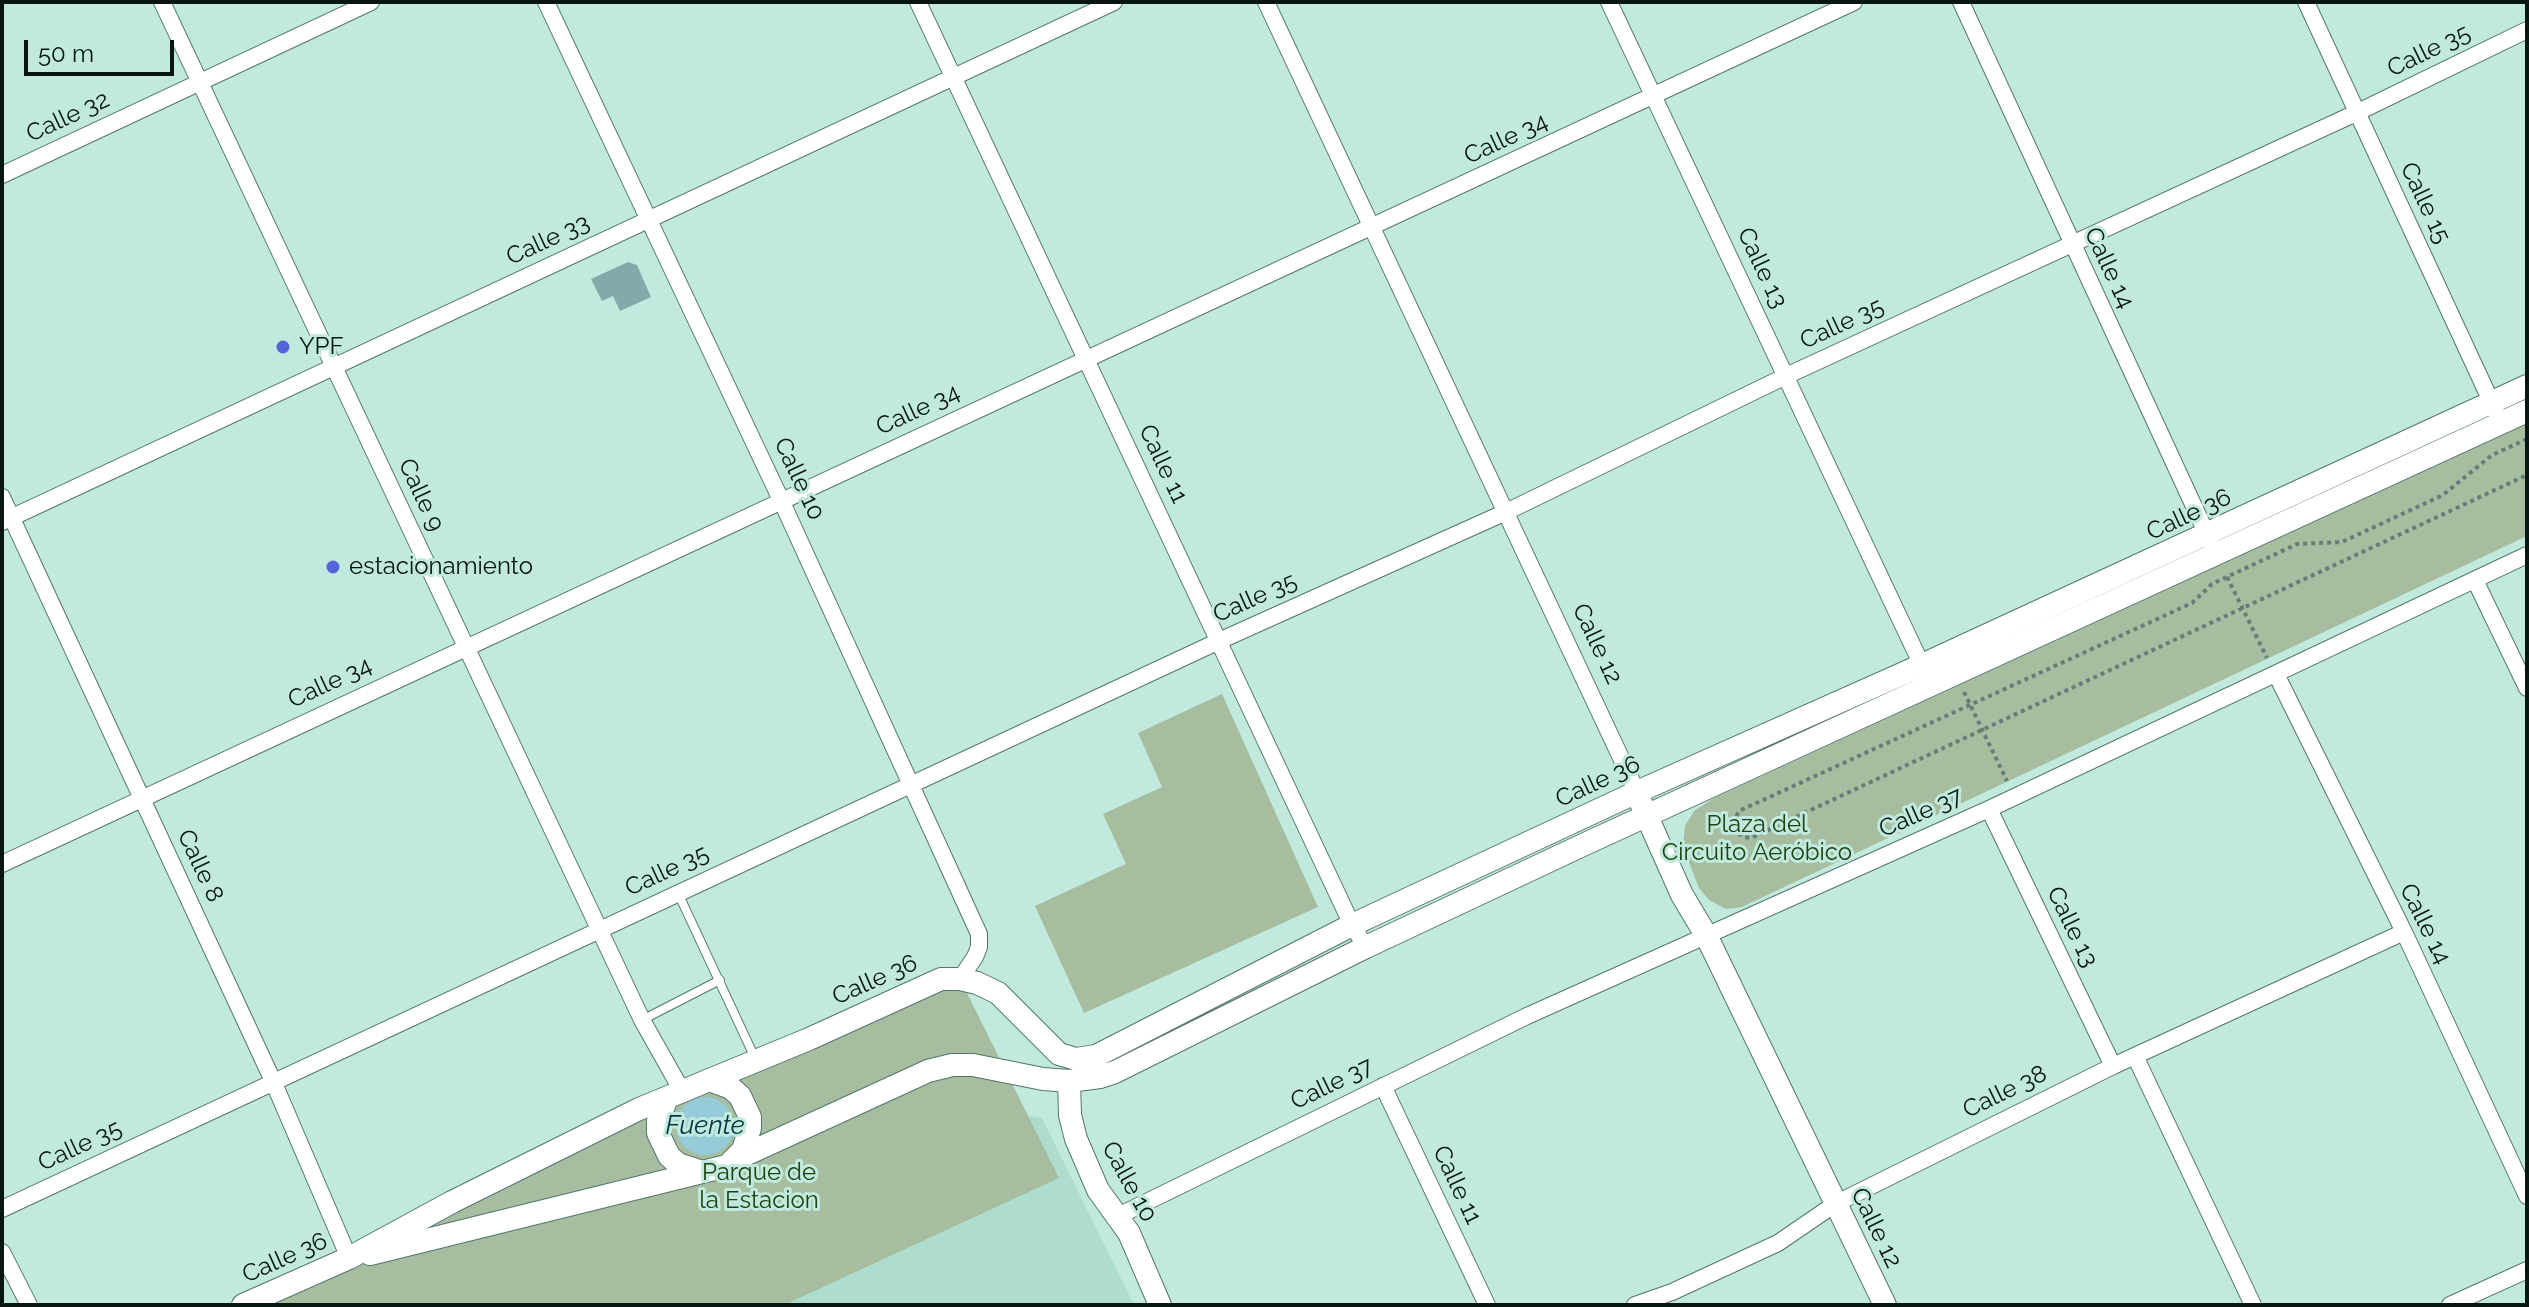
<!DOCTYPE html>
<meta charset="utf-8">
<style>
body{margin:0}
#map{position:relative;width:2529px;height:1307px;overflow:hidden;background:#c2e9de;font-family:Raleway,sans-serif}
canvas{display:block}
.frame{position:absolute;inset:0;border:4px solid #081613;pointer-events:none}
.scale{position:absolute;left:24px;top:40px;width:150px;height:36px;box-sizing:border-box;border:4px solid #081613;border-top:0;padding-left:10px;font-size:24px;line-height:28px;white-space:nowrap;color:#081613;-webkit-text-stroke:6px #c2e9de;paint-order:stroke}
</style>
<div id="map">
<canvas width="2529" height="1307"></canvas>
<div class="frame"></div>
<div class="scale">50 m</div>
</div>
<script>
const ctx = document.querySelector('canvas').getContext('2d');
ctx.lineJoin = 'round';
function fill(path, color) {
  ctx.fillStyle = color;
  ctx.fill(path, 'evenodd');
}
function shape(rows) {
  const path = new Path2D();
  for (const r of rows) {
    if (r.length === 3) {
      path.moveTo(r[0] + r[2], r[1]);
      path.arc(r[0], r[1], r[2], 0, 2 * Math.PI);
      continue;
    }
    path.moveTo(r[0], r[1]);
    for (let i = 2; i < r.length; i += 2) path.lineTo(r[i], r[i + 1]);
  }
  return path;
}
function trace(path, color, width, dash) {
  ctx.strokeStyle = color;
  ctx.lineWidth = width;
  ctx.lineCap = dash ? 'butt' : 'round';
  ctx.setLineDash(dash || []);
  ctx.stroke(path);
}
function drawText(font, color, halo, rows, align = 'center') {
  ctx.font = font + ' Raleway,sans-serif';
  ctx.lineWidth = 6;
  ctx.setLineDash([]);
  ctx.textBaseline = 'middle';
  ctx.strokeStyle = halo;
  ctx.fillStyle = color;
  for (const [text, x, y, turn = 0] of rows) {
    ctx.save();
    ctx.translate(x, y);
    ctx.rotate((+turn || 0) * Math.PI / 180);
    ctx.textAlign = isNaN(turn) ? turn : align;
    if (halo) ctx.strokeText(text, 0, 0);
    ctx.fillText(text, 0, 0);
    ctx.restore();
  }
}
fill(shape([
 [967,1104,1042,1118,1134,1305,373,1305]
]), '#aeddd0');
fill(shape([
 [2527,423,2527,536,1742,907,1726,909,1709,900,1699,888,1683,847,1685,826,1694,811,1714,798],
 [1222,694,1318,907,1084,1013,1035,906,1126,864,1103,814,1162,787,1138,733],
 [960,979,1059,1178,784,1305,244,1305,452,1202]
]), '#a6be9f');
fill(shape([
 [705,1126,29]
]), '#96ccda');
fill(shape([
 [628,262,637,265,651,297,620,311,613,296,602,301,591,279]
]), '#83aaaa');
const service = shape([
 [678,893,755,1058],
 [642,1020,720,980]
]);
const minor = shape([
 [162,2,642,1020,682,1091],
 [546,2,781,500,979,934,979,947,975,957,960,979],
 [918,2,1352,925,1366,947],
 [1266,2,1637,792],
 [1609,2,1926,674],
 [1961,2,2210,541],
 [2306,2,2501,423],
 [2,175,371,2],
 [2,497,273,1081,349,1258],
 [2,522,1114,2],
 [2475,580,2527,688],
 [2276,674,2404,932,2527,1196],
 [1989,809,2113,1066],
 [2,864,1854,2],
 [2135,1056,2253,1305],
 [1383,1086,1487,1305],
 [2,1209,1219,641,1506,512,1786,376,2356,113,2527,30],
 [1118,1216,1527,1016,1989,809,2527,555],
 [2,1252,29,1305],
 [1635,1305,1672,1292,1778,1243,1835,1204,2113,1066,2404,932],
 [2450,1305,2527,1270]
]);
const tertiary = shape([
 [1641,803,1682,895,1706,935,1885,1305],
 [1069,1081,1070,1115,1076,1139,1098,1190,1129,1233,1160,1305],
 [667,1098,658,1121,658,1133,669,1156,678,1164,702,1172,727,1166,743,1150,750,1128,750,1117,740,1096,731,1088,709,1080],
 [736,1159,928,1071,952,1065,973,1065,1043,1079,1069,1081,1100,1077,1115,1072,1366,947,1585,844,2527,411],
 [370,1254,702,1172],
 [243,1305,349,1258,452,1202,639,1109,809,1039,941,979,960,979,977,983,998,993,1059,1054,1076,1059,1096,1056,1352,925,1637,792,1922,665,2527,386]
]);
trace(service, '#53756d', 10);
trace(minor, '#53756d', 18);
trace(tertiary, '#53756d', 24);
trace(shape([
 [2527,439,2492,455,2443,495,2342,542,2297,544,2212,584,2192,603,1739,811,1733,822,1734,829,1743,837,1751,838,2527,475],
 [2227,577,2267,658],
 [1964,692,2007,781]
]), '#657f78', 4, [4, 4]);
trace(service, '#fff', 8);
trace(minor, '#fff', 16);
trace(tertiary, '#fff', 22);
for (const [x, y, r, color] of [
 [283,347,8,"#5664da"],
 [333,567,8,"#5664da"]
]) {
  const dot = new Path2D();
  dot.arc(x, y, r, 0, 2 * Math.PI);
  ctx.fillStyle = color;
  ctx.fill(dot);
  trace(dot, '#c2e9de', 3);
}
drawText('24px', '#081613', '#c2e9de', [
 ["Calle 35",2429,51,-26],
 ["Calle 32",68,117,-25],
 ["Calle 34",1506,139,-25],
 ["Calle 15",2425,203,65],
 ["Calle 33",548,240,-25],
 ["Calle 13",1762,268,65],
 ["Calle 14",2109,268,65],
 ["Calle 35",1842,324,-25],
 ["Calle 34",918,410,-25],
 ["Calle 11",1163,464,65],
 ["Calle 10",799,479,65],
 ["Calle 9",421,495,65],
 ["Calle 36",2189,515,-25],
 ["Calle 35",1255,598,-24],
 ["Calle 12",1597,644,65],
 ["Calle 34",330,683,-25],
 ["Calle 36",1598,782,-25],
 ["Calle 37",1921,813,-24],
 ["Calle 8",200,866,65],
 ["Calle 35",667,871,-25],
 ["Calle 14",2425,924,64],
 ["Calle 13",2072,927,64],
 ["Calle 36",875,980,-24],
 ["Calle 37",1332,1084,-26],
 ["Calle 38",2005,1092,-26],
 ["Calle 35",80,1146,-25],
 ["Calle 10",1129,1182,61],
 ["Calle 11",1457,1185,65],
 ["Calle 12",1876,1228,64],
 ["Calle 36",285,1258,-24]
]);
drawText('24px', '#081613', '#c2e9de', [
 ["YPF",299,347],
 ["estacionamiento",349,567]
], 'left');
drawText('24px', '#1e4310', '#c2e9de', [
 ["Plaza del",1757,825],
 ["Circuito Aeróbico",1757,853],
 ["Parque de",759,1173],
 ["la Estacion",759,1201]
]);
drawText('italic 26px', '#023641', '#c2e9de', [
 ["Fuente",705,1126]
]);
</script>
